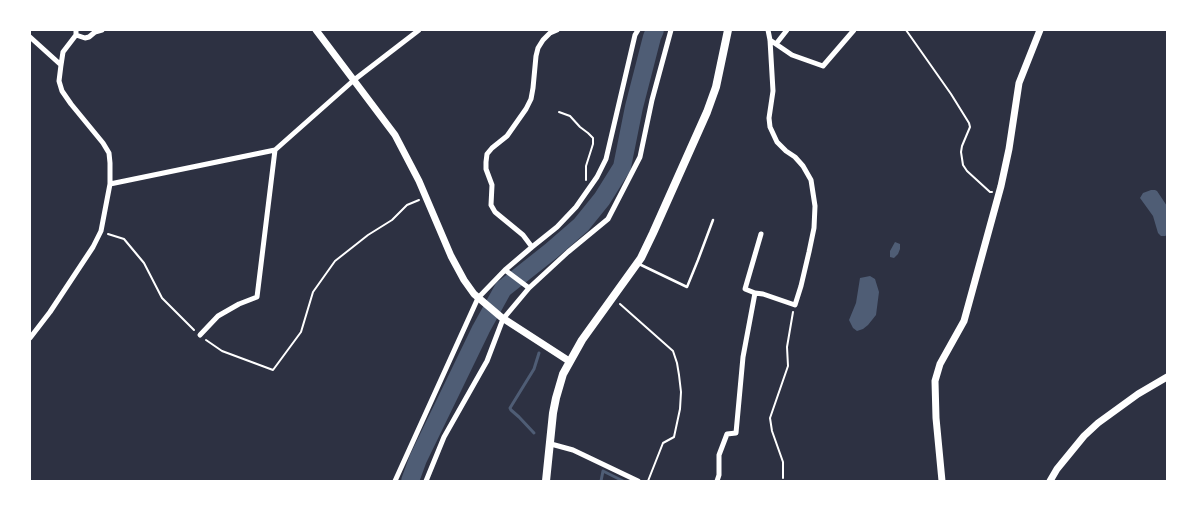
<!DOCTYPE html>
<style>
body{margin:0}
#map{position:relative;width:1197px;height:511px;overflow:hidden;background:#2d3142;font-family:Helvetica,sans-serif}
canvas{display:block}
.frame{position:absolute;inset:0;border:31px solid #fff;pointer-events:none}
</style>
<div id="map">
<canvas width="1197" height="511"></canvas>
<div class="frame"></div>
</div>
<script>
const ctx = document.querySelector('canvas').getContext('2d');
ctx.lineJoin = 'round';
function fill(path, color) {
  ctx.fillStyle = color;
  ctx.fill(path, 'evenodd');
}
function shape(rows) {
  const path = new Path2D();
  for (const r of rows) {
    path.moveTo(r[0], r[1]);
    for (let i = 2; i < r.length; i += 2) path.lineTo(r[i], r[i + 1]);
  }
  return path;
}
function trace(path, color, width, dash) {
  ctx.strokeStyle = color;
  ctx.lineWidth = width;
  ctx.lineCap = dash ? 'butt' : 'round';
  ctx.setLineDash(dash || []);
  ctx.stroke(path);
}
fill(shape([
 [1151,190,1155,190,1157,191,1167,206,1167,235,1165,236,1161,236,1158,233,1153,216,1140,198,1143,193],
 [895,242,900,244,900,249,898,254,894,258,890,257,890,251],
 [870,276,875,279,879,292,876,315,868,325,863,329,857,331,853,328,849,320,856,303,860,278]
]), '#4f5d75');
trace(shape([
 [534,433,519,417,511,410,510,408,534,369,539,353],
 [601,481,603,471,623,481]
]), '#4f5d75', 3);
trace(shape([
 [410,481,418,459,481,329,503,289,551,251,581,225,602,199,622,167,634,107,652,37,655,30]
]), '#4f5d75', 18);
trace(shape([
 [906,30,951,94,969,123,970,127,962,146,961,152,963,165,967,171,990,192,992,192],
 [559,112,570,116,580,127,588,133,593,138,593,144,586,166,586,180],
 [108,234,124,239,144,263,162,298,194,330],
 [620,304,673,351,677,363,679,375,681,392,680,409,674,437,663,443,648,481],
 [206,340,222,351,273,370,301,332,313,292,335,261,368,235,392,220,407,205,419,200],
 [783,478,783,462,772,431,770,418,788,366,787,347,793,312]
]), '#fff', 2);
trace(shape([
 [639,264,687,287,698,260,713,220]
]), '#fff', 2.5);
trace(shape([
 [76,35,85,38,89,37,95,32,102,30],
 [30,37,61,65],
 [770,40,792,55,823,66,854,30],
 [776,44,787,30],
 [110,184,275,150,354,80,419,30],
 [532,247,557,227,576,207,597,177,606,159,635,35,638,30],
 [505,270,529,288],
 [755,293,745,289,761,234],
 [200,335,218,316,239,304,257,297,275,150],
 [30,338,50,312,93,247,101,231,110,184,110,163,109,153,103,143,71,104,62,91,59,81,61,65,63,52,76,35,76,30],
 [551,444,573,450,638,481],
 [395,481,478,298,505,270,532,247,523,235,495,212,491,205,492,185,486,169,486,162,487,154,492,148,507,136,526,109,531,99,533,88,536,56,538,48,543,40,550,33,557,30],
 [426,481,444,437,487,361,503,319,529,288,568,252,608,219,640,157,652,100,671,30],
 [717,481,719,475,719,455,727,434,736,433,743,357,755,293,763,294,795,305,801,286,809,252,814,228,815,206,811,180,803,166,795,157,786,151,777,142,770,127,769,118,773,91,770,40,768,30]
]), '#fff', 5);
trace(shape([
 [316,30,395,135,419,181,451,256,464,280,474,294,501,317,569,361],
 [942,481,936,418,935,381,940,364,964,321,1001,186,1009,149,1019,83,1040,30],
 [1050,481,1057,469,1084,436,1098,423,1138,394,1167,377]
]), '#fff', 7);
trace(shape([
 [546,481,553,413,556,398,563,374,582,340,641,258,653,233,707,112,716,87,728,30]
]), '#fff', 8);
</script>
